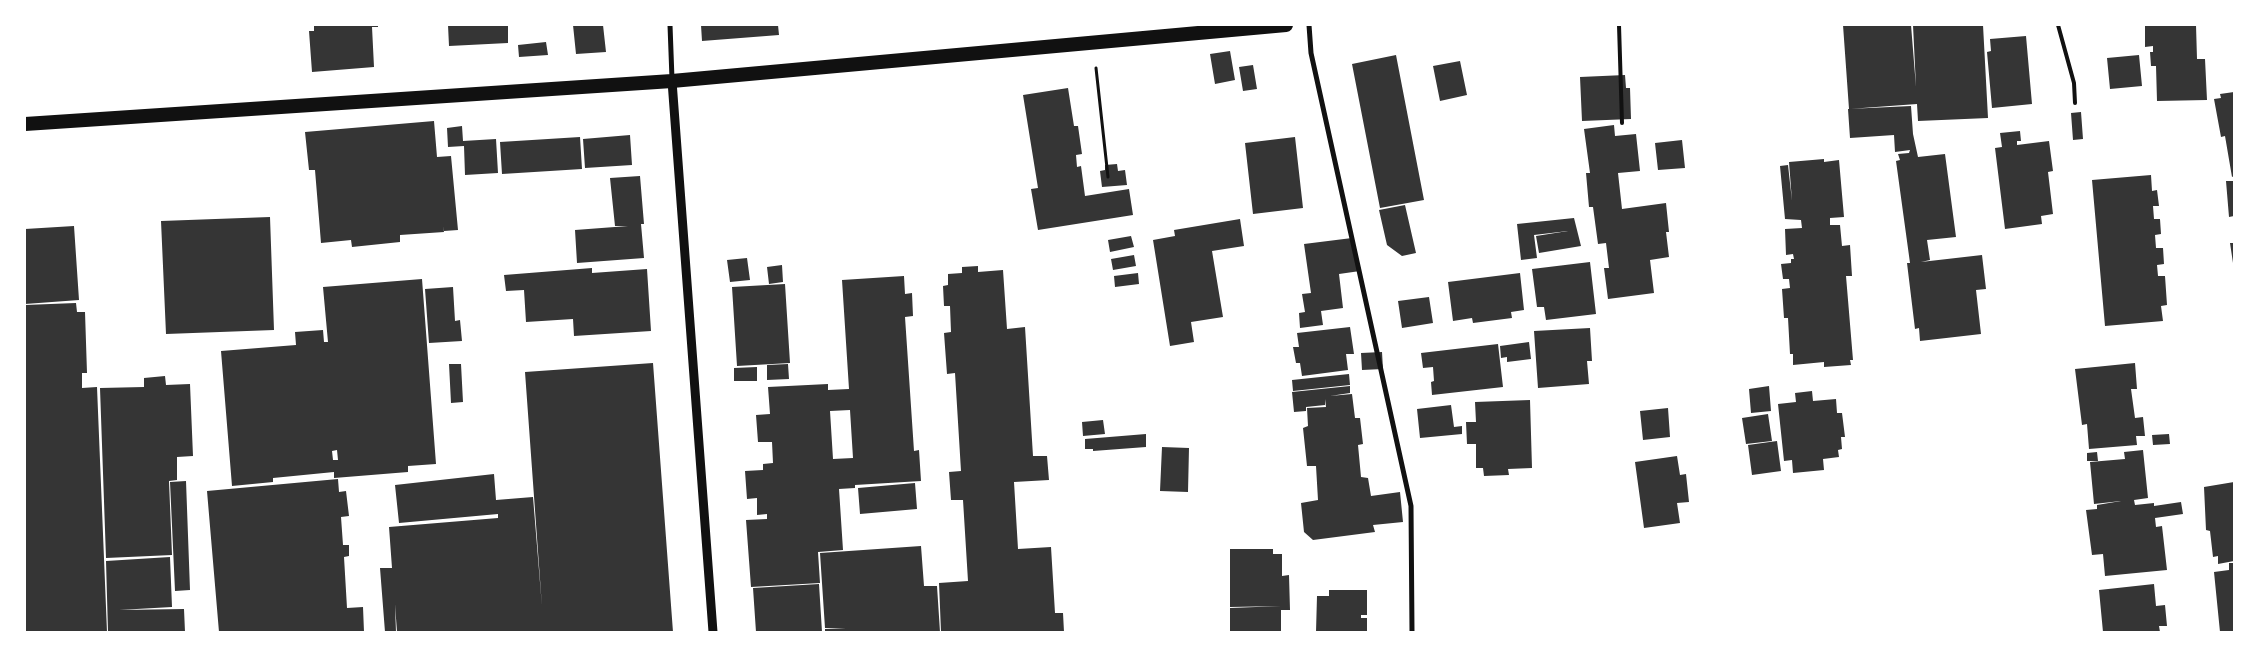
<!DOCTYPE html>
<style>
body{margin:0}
#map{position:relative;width:2259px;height:657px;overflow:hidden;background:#fff;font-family:Overpass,sans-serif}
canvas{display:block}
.frame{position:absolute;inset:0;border:26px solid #fff;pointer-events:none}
</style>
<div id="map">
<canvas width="2259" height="657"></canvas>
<div class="frame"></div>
</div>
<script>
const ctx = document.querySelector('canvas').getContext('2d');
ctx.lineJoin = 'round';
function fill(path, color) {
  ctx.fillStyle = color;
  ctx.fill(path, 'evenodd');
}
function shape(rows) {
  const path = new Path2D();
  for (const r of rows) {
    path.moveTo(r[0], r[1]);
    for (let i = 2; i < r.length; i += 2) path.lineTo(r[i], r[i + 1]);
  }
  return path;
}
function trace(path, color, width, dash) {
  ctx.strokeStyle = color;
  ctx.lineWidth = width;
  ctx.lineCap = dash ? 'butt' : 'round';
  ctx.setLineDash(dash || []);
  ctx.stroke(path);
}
fill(shape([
 [314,25,378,25,378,27,372,27,374,67,312,72,309,31,314,31],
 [448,25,508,25,508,43,449,46],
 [573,25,603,25,606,52,576,54],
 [701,25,778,25,779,35,702,41],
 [1843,25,1911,25,1916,87,1913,25,1983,25,1988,118,1918,121,1917,104,1849,109],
 [2145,25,2196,25,2197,59,2205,59,2207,100,2157,101,2156,66,2151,66,2150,52,2153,52,2153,46,2145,47],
 [2026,36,2032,104,1992,108,1987,52,1991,51,1990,39],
 [546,42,548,55,519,57,518,45],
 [1230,51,1235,80,1215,84,1210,54],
 [1396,55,1424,200,1380,208,1352,64],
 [2139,55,2142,86,2110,89,2107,58],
 [1460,61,1467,95,1440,101,1433,66],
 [1253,65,1257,89,1243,91,1239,67],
 [1625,75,1626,88,1630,88,1631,119,1582,121,1580,77],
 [1068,88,1074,126,1078,126,1082,154,1076,155,1077,167,1081,166,1085,196,1129,189,1133,215,1038,230,1031,189,1038,188,1023,95],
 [2234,92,2234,176,2232,177,2225,136,2221,137,2214,99,2221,98,2220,94],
 [1911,106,1913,134,1918,157,1945,154,1956,237,1927,240,1930,260,1921,262,1982,255,1986,289,1976,290,1981,334,1920,341,1919,328,1915,329,1907,263,1910,263,1896,161,1900,160,1898,154,1909,153,1910,150,1895,152,1894,135,1850,138,1848,109],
 [2081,112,2083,139,2073,140,2071,113],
 [434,121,437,157,451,156,458,230,444,231,443,226,444,232,400,235,400,242,352,247,351,240,321,243,315,170,309,170,305,132],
 [1614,125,1615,136,1636,134,1640,171,1618,173,1622,209,1666,203,1669,232,1666,232,1669,257,1650,260,1654,293,1608,299,1604,268,1609,268,1606,243,1598,244,1593,207,1589,207,1586,173,1590,173,1584,129],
 [462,126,463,141,496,139,498,173,465,175,464,146,448,147,447,128],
 [2020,131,2021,141,2017,141,2017,145,2049,141,2053,171,2048,172,2053,214,2041,216,2042,224,2005,229,1995,148,2002,147,2000,133],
 [630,135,632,165,585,168,583,139],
 [580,137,582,169,502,174,500,142],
 [1295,137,1303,208,1253,214,1245,143],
 [1682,140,1685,168,1658,170,1655,143],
 [1824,159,1824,162,1839,160,1844,217,1830,218,1830,225,1840,225,1842,246,1850,245,1852,276,1846,276,1853,360,1850,360,1851,365,1824,367,1824,362,1793,365,1793,354,1790,354,1788,318,1784,318,1782,289,1790,288,1789,279,1783,279,1781,264,1791,263,1791,259,1794,259,1793,254,1786,255,1785,229,1802,228,1801,220,1785,219,1780,166,1788,165,1792,201,1789,162],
 [1117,164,1118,171,1125,170,1127,185,1102,187,1100,171,1105,170,1105,165],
 [2151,175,2152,191,2157,190,2159,206,2153,206,2154,219,2160,219,2161,234,2155,235,2156,248,2163,248,2164,264,2157,265,2158,276,2165,276,2167,305,2161,306,2163,321,2105,326,2092,180],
 [640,176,644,224,641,224,644,258,577,263,575,230,628,226,615,226,610,178],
 [2226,181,2234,181,2234,216,2229,217],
 [1405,205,1416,253,1402,256,1387,245,1379,210],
 [270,217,274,330,166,334,161,221],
 [1574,218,1581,246,1539,253,1536,236,1568,231,1534,235,1537,258,1521,260,1517,224],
 [1240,219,1244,246,1212,251,1223,317,1191,322,1194,342,1170,346,1153,240,1175,236,1174,230],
 [74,226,79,300,25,304,25,229],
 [1131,236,1134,247,1110,252,1108,240],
 [1352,238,1360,271,1339,274,1343,308,1321,311,1323,325,1300,328,1299,313,1305,312,1302,294,1311,293,1304,244],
 [2230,243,2234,243,2234,263,2233,263],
 [1134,255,1136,266,1113,270,1111,259],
 [747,258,750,280,730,282,727,260],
 [1590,262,1596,314,1546,320,1544,307,1537,307,1532,269],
 [782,265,783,282,769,284,767,267],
 [978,266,978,272,1003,270,1007,329,1025,327,1033,456,1047,456,1049,480,1014,482,1018,549,1051,547,1055,613,1063,613,1064,632,941,632,939,583,968,581,963,500,951,500,949,472,961,471,955,373,947,374,944,333,951,332,950,306,944,306,943,286,948,285,948,274,962,273,962,267],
 [592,268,592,273,647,269,651,331,574,336,573,319,526,322,524,290,506,291,504,275],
 [1138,273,1139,284,1115,287,1114,276],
 [1520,273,1524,310,1511,312,1512,318,1473,323,1472,318,1453,321,1448,282],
 [904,276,905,294,912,293,913,316,905,317,914,451,919,450,921,481,855,485,855,488,839,489,843,550,818,552,820,583,751,587,746,520,767,519,767,514,757,515,757,498,747,499,745,471,763,470,763,464,773,463,772,442,758,442,756,415,770,414,768,387,828,384,828,390,849,389,842,280],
 [850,410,853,458,833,459,830,411],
 [422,279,436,464,408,466,408,472,334,478,334,472,273,478,273,482,232,486,221,351,296,345,295,332,323,330,324,342,328,342,323,287],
 [337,450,338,460,333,460,332,451],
 [785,284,790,363,737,366,732,287],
 [453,287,455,321,460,320,462,341,429,343,425,289],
 [1429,297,1433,323,1402,328,1398,301],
 [76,303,77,312,85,312,87,373,82,373,82,388,97,387,107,632,25,632,25,305],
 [1350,327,1354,354,1346,354,1348,370,1302,376,1300,363,1296,363,1293,347,1299,347,1297,333],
 [1590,328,1592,361,1587,361,1589,384,1538,388,1534,331],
 [1529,342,1531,359,1507,362,1507,357,1501,358,1500,346],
 [1498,344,1503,387,1432,395,1431,382,1434,381,1433,367,1423,368,1421,353],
 [1382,352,1383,369,1362,370,1361,353],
 [653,363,673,632,397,632,395,604,396,632,385,632,380,568,392,568,389,527,498,518,498,514,399,523,395,485,494,474,496,500,533,497,542,607,525,372],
 [2135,363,2137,389,2131,389,2135,418,2143,417,2145,436,2136,436,2137,445,2089,449,2087,424,2082,425,2075,369],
 [449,364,461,364,463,402,451,403],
 [788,364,789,379,767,380,767,365],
 [757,367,757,381,734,381,734,368],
 [1349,374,1350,385,1293,391,1292,380],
 [165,376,166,385,190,384,193,456,177,457,177,480,169,481,172,555,106,558,100,388,144,387,144,378],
 [1350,386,1350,393,1330,396,1352,394,1355,418,1360,418,1363,444,1358,445,1361,477,1368,478,1371,496,1400,492,1403,522,1373,525,1375,532,1313,540,1304,532,1301,503,1318,500,1316,466,1307,466,1303,428,1308,426,1307,408,1326,407,1325,399,1325,405,1306,407,1306,411,1294,412,1292,392],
 [1769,386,1771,411,1751,413,1749,389],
 [1812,391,1813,401,1836,399,1837,413,1842,413,1845,437,1841,437,1842,449,1838,450,1839,457,1823,459,1824,470,1793,473,1792,460,1784,461,1778,404,1796,402,1795,393],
 [1530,400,1532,468,1508,469,1509,475,1484,476,1483,468,1476,468,1476,444,1467,444,1466,422,1476,422,1475,402],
 [1451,405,1454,427,1462,426,1462,434,1420,438,1417,409],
 [1668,408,1670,437,1643,440,1640,411],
 [1768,414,1772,441,1746,444,1742,418],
 [1103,420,1105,434,1083,436,1082,422],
 [1146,434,1146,447,1093,451,1093,449,1085,449,1085,439],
 [2169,434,2170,444,2153,445,2152,435],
 [1777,441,1781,471,1752,475,1748,445],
 [1162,447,1189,448,1188,492,1160,491],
 [2143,450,2148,498,2134,500,2135,505,2154,503,2154,506,2181,502,2183,514,2155,518,2156,527,2162,526,2167,570,2105,576,2103,554,2092,555,2086,510,2097,509,2097,505,2121,501,2094,504,2090,462,2125,459,2124,452],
 [2097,452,2098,461,2087,461,2087,453],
 [1677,456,1680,475,1686,474,1689,502,1677,503,1680,523,1644,528,1635,462],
 [338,479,339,492,346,491,349,516,341,517,343,545,349,545,349,556,344,557,347,608,363,607,364,632,219,632,207,491],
 [186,481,190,590,175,591,170,482],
 [2234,482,2234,561,2218,564,2218,556,2213,557,2210,531,2206,530,2204,487],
 [915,483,917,509,860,514,858,488],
 [921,546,924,586,937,586,940,632,825,632,825,629,846,628,825,628,820,553],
 [1230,549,1273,549,1273,554,1282,554,1282,576,1289,575,1290,610,1281,610,1281,632,1230,632,1230,608,1282,606,1230,607],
 [170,557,172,607,119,610,184,609,185,632,108,632,106,561],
 [2229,563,2234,563,2234,632,2220,632,2214,572,2229,570],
 [819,584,822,632,756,632,753,588],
 [2154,584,2156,606,2165,605,2167,626,2159,626,2160,632,2103,632,2099,590],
 [1329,590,1367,590,1367,615,1361,615,1361,618,1367,618,1367,632,1316,632,1317,596,1329,596]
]), '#353535');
trace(shape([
 [1096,68,1108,177]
]), '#111', 3);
trace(shape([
 [1619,25,1622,123],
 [2058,25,2074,83,2075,103]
]), '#111', 4);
trace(shape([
 [670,25,672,79],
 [1309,25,1311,53,1411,506,1412,632]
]), '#111', 5);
trace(shape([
 [672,81,713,632]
]), '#111', 9);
trace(shape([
 [25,124,672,81,1286,25]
]), '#111', 14);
</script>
